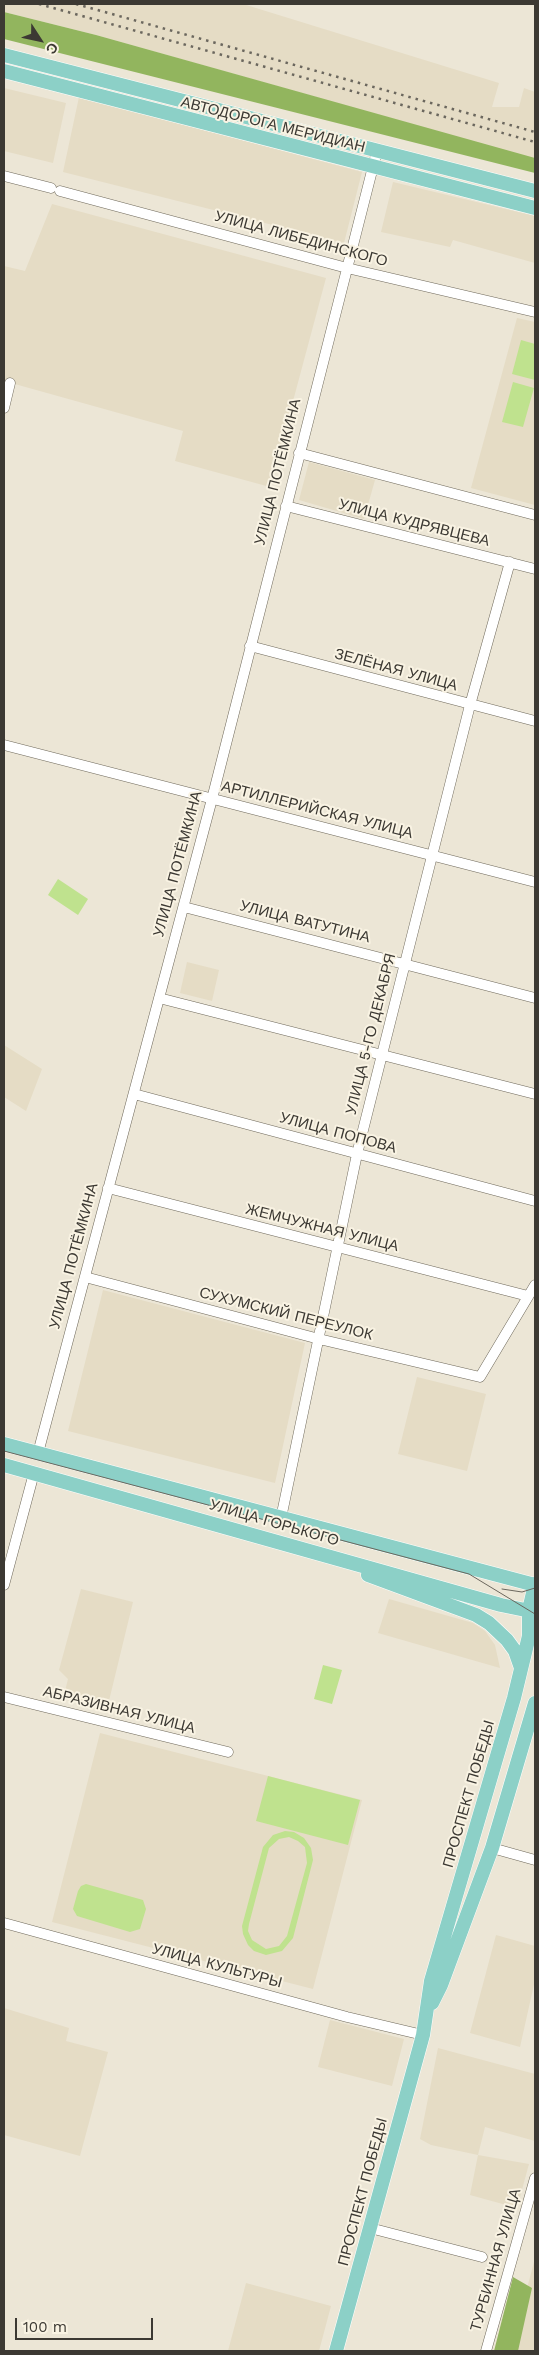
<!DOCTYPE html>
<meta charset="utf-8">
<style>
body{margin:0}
#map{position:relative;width:539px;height:2355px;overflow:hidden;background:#ece6d6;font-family:"Work Sans",sans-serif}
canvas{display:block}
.frame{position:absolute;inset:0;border:5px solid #3c3933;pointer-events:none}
.north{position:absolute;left:15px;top:15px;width:50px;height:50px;-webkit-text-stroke:4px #f9f3e3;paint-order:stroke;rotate:125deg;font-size:14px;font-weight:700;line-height:20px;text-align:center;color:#3c3933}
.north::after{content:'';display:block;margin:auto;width:18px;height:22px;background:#3c3933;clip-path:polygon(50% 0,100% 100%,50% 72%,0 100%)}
.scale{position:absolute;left:15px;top:2318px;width:138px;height:22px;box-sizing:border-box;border:2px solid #3c3933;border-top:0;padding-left:6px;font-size:15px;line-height:18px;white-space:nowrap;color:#3c3933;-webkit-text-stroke:4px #f9f3e3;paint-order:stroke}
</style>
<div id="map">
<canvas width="539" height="2355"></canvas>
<div class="frame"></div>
<div class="north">С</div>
<div class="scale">100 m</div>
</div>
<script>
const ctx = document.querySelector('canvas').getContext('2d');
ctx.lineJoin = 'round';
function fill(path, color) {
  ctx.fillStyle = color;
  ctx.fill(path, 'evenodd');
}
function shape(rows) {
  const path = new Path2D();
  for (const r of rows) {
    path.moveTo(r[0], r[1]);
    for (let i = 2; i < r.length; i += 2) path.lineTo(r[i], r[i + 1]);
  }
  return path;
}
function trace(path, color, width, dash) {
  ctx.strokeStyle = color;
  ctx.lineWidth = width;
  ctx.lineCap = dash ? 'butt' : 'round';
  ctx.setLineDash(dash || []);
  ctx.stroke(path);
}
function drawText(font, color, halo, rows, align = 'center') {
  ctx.font = font + ' "Work Sans",sans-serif';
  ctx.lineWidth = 4;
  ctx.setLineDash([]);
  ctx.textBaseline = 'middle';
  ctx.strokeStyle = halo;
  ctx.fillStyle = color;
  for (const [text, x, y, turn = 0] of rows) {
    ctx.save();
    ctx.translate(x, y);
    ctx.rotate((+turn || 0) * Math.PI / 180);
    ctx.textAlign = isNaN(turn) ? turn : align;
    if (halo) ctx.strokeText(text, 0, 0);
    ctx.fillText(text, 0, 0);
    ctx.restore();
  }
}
fill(shape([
 [4,4,243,4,499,83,492,107,519,107,524,88,535,92,535,159,96,35,4,12],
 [4,88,66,103,53,163,4,151],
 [79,97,362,172,344,243,63,172],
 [393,182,535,216,535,263,453,240,450,247,381,232],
 [52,204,326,278,270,487,175,461,183,431,4,381,4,266,25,271],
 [517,318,535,322,535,505,471,488],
 [309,462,375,480,364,519,299,500],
 [187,962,219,970,212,1001,180,993],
 [4,1045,42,1069,26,1111,4,1097],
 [103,1290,305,1343,275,1483,68,1431],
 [417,1377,486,1394,467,1471,398,1454],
 [81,1589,133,1602,107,1709,63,1699,68,1679,59,1670],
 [389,1599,473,1623,485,1631,495,1645,500,1668,378,1633],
 [100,1733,362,1800,313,1989,52,1922],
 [496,1935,535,1946,535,1980,520,2047,470,2033],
 [4,2008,69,2028,66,2041,108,2052,80,2156,4,2135],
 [330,2020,404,2039,392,2086,318,2067],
 [438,2048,535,2074,535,2141,485,2127,478,2155,529,2164,517,2208,470,2195,478,2155,431,2145,420,2139],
 [535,2258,535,2351,510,2351,530,2277],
 [246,2283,331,2306,319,2351,228,2351]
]), '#e5dcc5');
fill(shape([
 [521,340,535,344,535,380,512,374],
 [513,382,534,388,523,427,502,422],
 [58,879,88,899,78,915,48,895],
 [323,1665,342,1670,332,1704,314,1699],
 [268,1776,360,1800,348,1845,256,1821],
 [285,1831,294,1832,304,1838,311,1848,313,1860,293,1938,282,1951,266,1955,254,1951,248,1945,243,1934,242,1926,263,1847,273,1835],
 [289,1837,298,1841,305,1847,307,1863,287,1936,279,1946,266,1949,252,1940,248,1931,249,1924,269,1848,279,1839],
 [86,1884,143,1900,146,1909,140,1929,130,1932,77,1916,73,1909,78,1891,81,1886]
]), '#bfe28e');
fill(shape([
 [4,12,96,35,535,158,535,173,4,39],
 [513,2277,532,2288,518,2351,494,2351]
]), '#92b55e');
const minor = shape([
 [4,176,51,188],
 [60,191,347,268,535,312],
 [4,408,10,383],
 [299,453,535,515],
 [286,506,535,569],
 [250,646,535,721],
 [4,745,535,882],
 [184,907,535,998],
 [159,998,535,1094],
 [134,1094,535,1201],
 [108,1188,528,1296],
 [85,1277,319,1339,480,1377,535,1285],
 [38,1453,212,799,377,151],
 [281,1518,357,1154,470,705,510,562],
 [4,1585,34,1473],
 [4,1697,228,1752],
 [492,1848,535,1860],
 [4,1923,347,2017,423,2035],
 [370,2228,482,2257],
 [486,2351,535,2178]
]);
const major = shape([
 [4,55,535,191],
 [4,71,535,208],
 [4,1444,535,1585],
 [4,1465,501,1605,535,1612],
 [368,1575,476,1615,489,1623,507,1640,515,1651,521,1668],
 [432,2003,441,1985,492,1848,535,1703],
 [336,2351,423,2035,431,1981,514,1698,529,1636,529,1610,535,1584]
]);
trace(minor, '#706a5c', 11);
trace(major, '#fff', 15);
trace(minor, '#fff', 10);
trace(major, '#8cd0c7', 14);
trace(shape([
 [4,1451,469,1574,535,1614],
 [502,1589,522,1592,535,1588]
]), '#6b675e', 1);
trace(shape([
 [39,4,535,142],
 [76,4,535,132]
]), '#6b675e', 2.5, [2.5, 5]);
drawText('15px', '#3c3933', '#f9f3e3', [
 ["АВТОДОРОГА МЕРИДИАН",273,125,14],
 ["УЛИЦА ЛИБЕДИНСКОГО",301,239,15],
 ["УЛИЦА ПОТЁМКИНА",278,472,-76],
 ["УЛИЦА КУДРЯВЦЕВА",414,523,14],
 ["ЗЕЛЁНАЯ УЛИЦА",396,670,15],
 ["АРТИЛЛЕРИЙСКАЯ УЛИЦА",317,810,14],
 ["УЛИЦА ПОТЁМКИНА",178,864,-75],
 ["УЛИЦА ВАТУТИНА",305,922,14],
 ["УЛИЦА 5-ГО ДЕКАБРЯ",371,1034,-76],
 ["УЛИЦА ПОПОВА",338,1133,15],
 ["ЖЕМЧУЖНАЯ УЛИЦА",322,1228,14],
 ["УЛИЦА ПОТЁМКИНА",74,1256,-75],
 ["СУХУМСКИЙ ПЕРЕУЛОК",286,1314,14],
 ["УЛИЦА ГОРЬКОГО",274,1523,16],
 ["АБРАЗИВНАЯ УЛИЦА",119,1710,14],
 ["ПРОСПЕКТ ПОБЕДЫ",469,1794,-74],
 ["УЛИЦА КУЛЬТУРЫ",217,1966,15],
 ["ПРОСПЕКТ ПОБЕДЫ",363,2192,-75],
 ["ТУРБИННАЯ УЛИЦА",496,2260,-74]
]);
</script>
